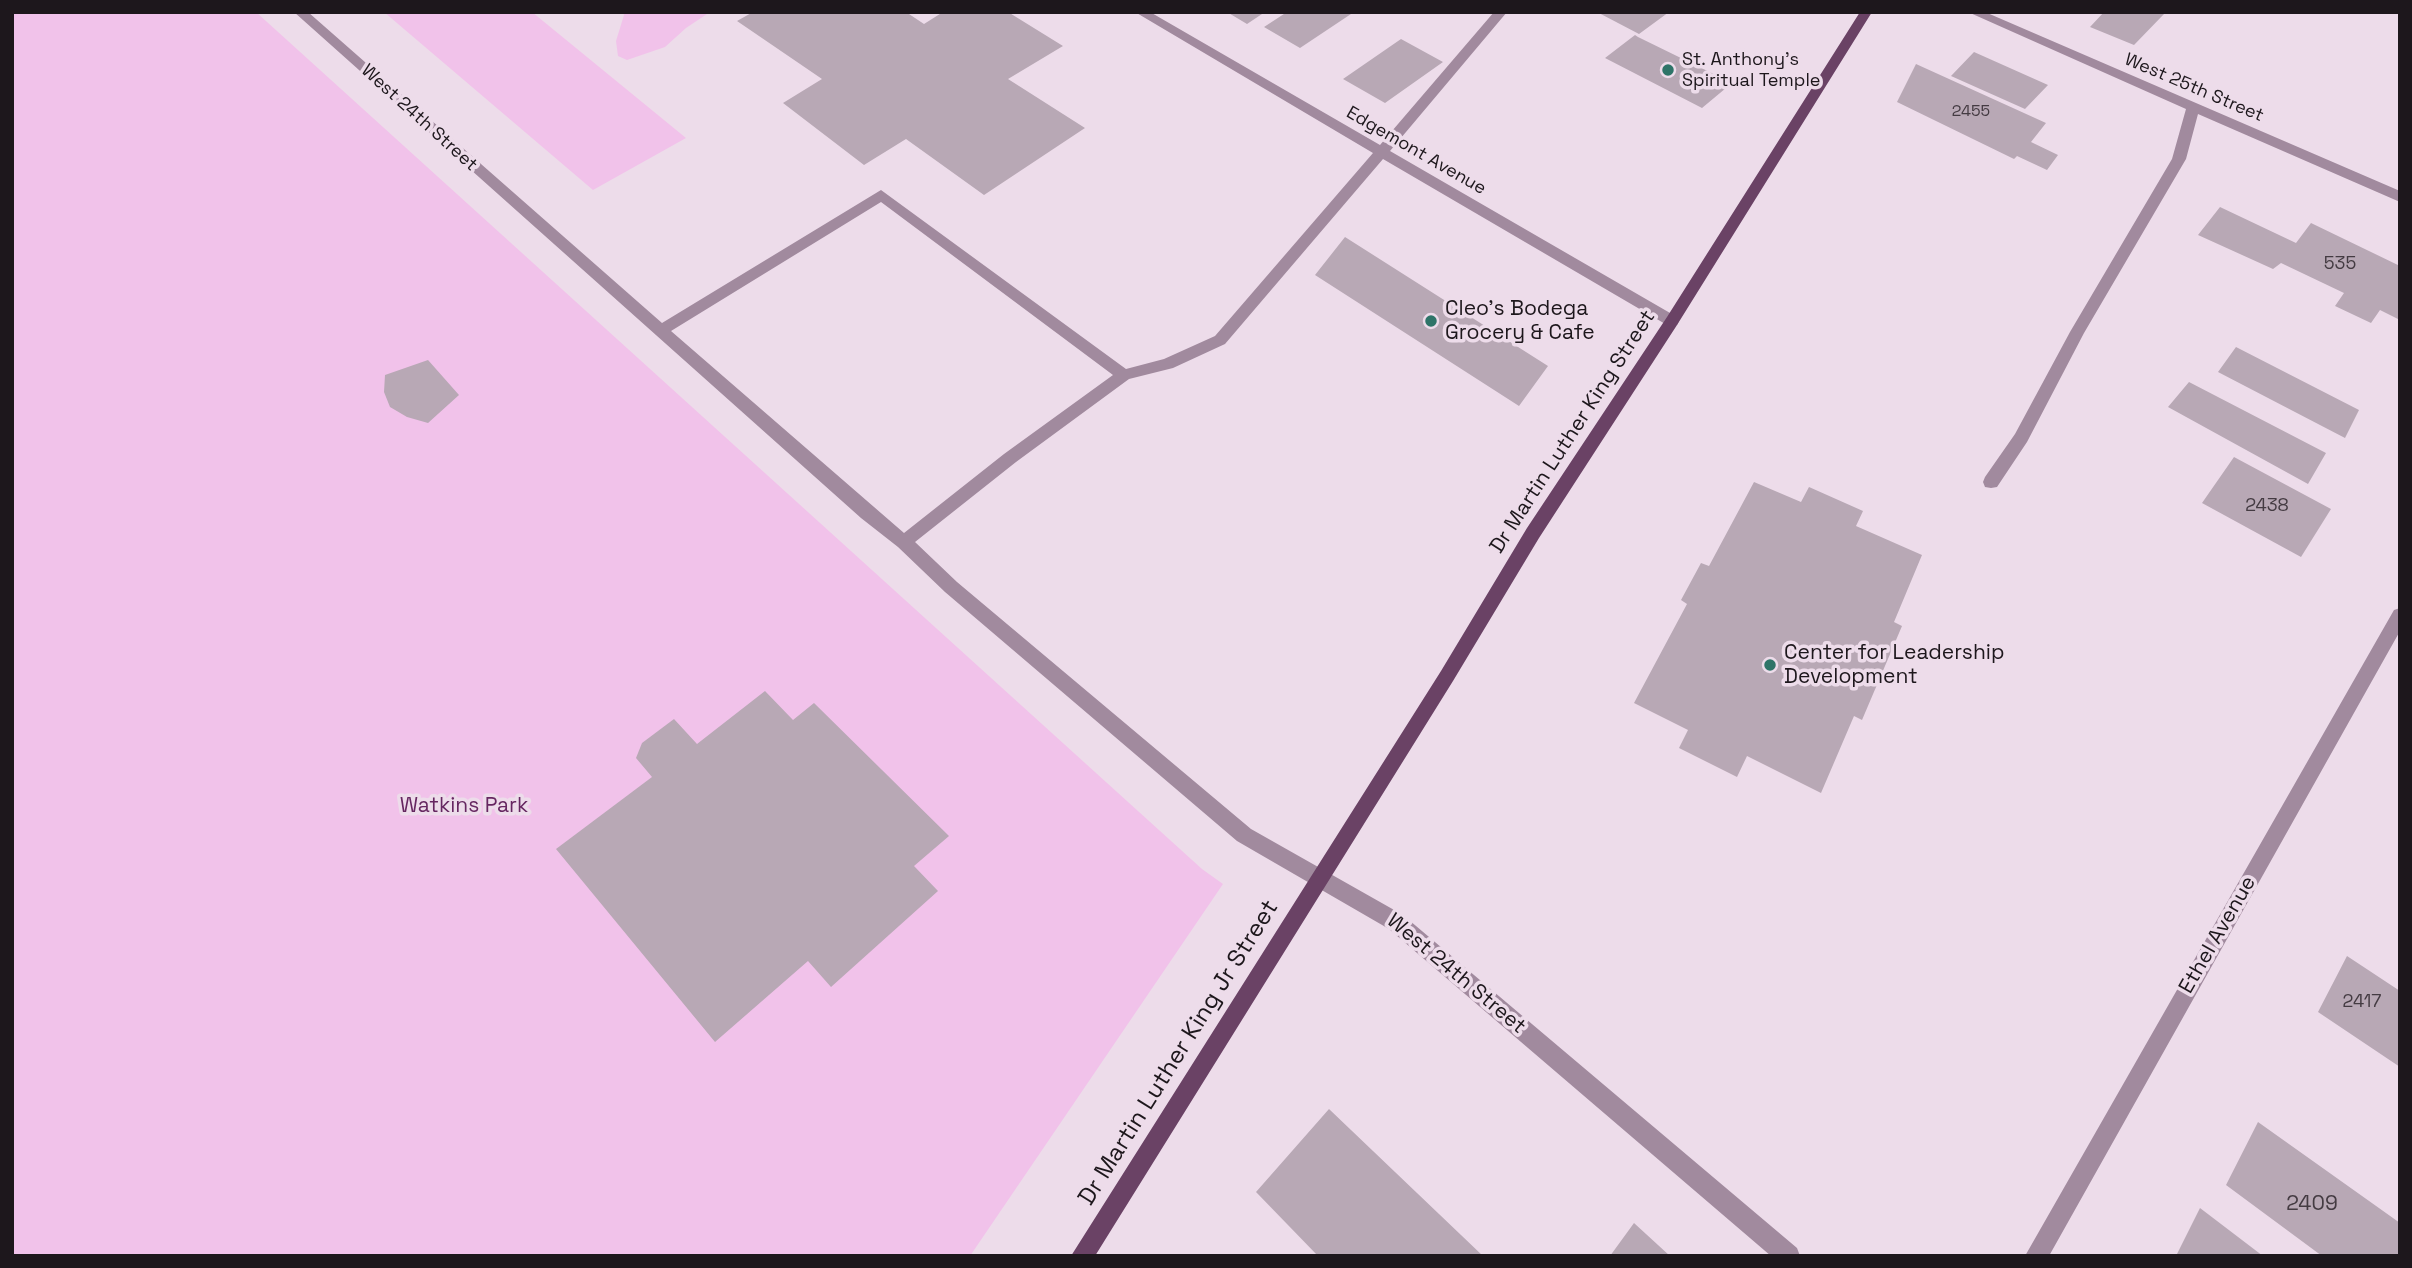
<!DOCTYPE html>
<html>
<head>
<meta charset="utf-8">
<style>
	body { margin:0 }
	#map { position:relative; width:2412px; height:1268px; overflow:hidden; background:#eddcea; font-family:"Space Grotesk",sans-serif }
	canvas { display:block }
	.frame { position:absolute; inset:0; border:14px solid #1d171c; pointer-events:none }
</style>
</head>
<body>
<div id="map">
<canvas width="2412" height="1268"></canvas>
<div class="frame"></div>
</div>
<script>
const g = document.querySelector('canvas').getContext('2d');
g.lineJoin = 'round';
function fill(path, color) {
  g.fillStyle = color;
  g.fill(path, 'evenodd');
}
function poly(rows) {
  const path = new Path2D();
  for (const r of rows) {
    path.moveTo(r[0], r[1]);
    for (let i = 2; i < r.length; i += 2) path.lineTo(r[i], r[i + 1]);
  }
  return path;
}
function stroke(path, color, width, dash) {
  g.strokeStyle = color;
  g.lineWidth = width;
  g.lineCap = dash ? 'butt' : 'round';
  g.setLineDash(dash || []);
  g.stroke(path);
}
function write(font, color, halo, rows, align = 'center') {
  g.font = font + ' "Space Grotesk",sans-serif';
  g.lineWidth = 7;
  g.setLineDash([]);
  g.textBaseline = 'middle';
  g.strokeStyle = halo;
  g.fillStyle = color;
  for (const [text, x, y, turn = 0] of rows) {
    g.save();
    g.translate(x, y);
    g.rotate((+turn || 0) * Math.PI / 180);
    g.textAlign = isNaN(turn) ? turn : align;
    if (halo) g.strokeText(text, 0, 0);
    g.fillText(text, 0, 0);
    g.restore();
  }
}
fill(poly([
	[12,12,256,12,1202,869,1223,884,970,1256,12,1256],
	[384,12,532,12,686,138,593,190],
	[623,12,710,12,686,28,665,47,627,60,618,56,616,41,624,15]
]), '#f1c2ea');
fill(poly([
	[753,12,906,12,924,24,943,12,1008,12,1063,46,1008,79,1085,128,984,195,906,139,864,165,783,103,822,79,737,21],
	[1227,12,1265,12,1247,24],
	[1287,12,1354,12,1300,48,1264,27],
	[1597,12,1669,12,1639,34],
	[2104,12,2162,12,2165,13,2134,45,2090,27],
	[1635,35,1638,37,1732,83,1702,108,1605,58],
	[1401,39,1443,62,1385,103,1343,79],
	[1974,52,2048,85,2025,109,1951,76],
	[1916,64,2046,123,2031,142,2058,155,2047,170,2017,156,2014,159,1897,102],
	[2220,207,2296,243,2311,223,2400,266,2400,320,2380,310,2371,323,2335,306,2344,293,2281,263,2273,269,2198,235],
	[1345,237,1548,366,1519,406,1315,275],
	[2236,347,2359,410,2345,438,2218,372],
	[428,360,459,395,428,423,407,417,390,407,384,392,385,375],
	[2189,382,2326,453,2308,484,2168,407],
	[2234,457,2331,509,2301,557,2202,503],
	[1754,482,1801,502,1809,487,1863,511,1856,526,1922,555,1894,622,1902,626,1862,720,1854,716,1821,793,1747,756,1737,777,1679,748,1688,730,1634,703,1687,604,1681,600,1701,563,1709,566],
	[765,691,793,720,814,703,949,836,914,866,938,891,831,987,808,961,715,1042,556,849,652,777,636,758,642,743,674,719,697,744],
	[2347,956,2400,991,2400,1067,2318,1012],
	[1329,1109,1483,1256,1318,1256,1256,1192],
	[2258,1122,2400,1223,2400,1256,2322,1256,2226,1185],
	[2200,1208,2263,1256,2176,1256],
	[1634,1223,1670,1256,1610,1256]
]), '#b8a8b5');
fill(poly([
	[294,12,308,12,662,323,881,190,1126,369,1164,359,1215,336,1373,153,1135,12,1150,12,1380,145,1494,12,1507,12,1390,151,1677,317,1679,321,1677,325,1667,325,1383,159,1225,344,1173,368,1129,379,1016,462,915,542,957,582,1251,829,1403,915,1797,1248,1800,1256,1771,1256,1389,929,1237,841,945,592,898,547,861,518,294,12],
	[881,202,1113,375,1004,454,904,533,671,331,881,202],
	[1968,12,1985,12,2400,191,2400,202,2198,114,2186,159,2084,333,2027,442,1997,487,1991,488,1985,487,1983,482,1985,477,2015,434,2070,332,2172,159,2186,109,1968,12],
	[2400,608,2400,631,2049,1256,2025,1256,2394,610,2400,608]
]), '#a18a9e');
fill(poly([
	[1860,12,1872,12,1677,325,1539,538,1453,681,1095,1256,1071,1256,1441,671,1527,528,1667,317,1860,12]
]), '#6a4265');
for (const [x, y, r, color] of [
	[1668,70,7,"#2e7468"],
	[1431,321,7,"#2e7468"],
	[1770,665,7,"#2e7468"]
]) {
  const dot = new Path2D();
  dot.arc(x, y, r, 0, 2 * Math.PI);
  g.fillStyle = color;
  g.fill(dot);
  stroke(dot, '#eddcea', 2.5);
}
write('16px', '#443b42', null, [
	["2455",1971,112]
]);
write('18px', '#1d171c', '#eddcea', [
	["St. Anthony's",1682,60],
	["Spiritual Temple",1682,81]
], 'left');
write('18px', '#1d171c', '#eddcea', [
	["West 25th Street",2194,88,23],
	["West 24th Street",419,118,42],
	["Edgemont Avenue",1416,151,30]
]);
write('18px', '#443b42', null, [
	["535",2340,264],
	["2438",2267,506],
	["2417",2362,1002]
]);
write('21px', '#1d171c', '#eddcea', [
	["Cleo's Bodega",1445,309],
	["Grocery & Cafe",1445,333],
	["Center for Leadership",1784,653],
	["Development",1784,677]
], 'left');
write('21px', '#1d171c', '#eddcea', [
	["Dr Martin Luther King Street",1573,432,-57],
	["Ethel Avenue",2218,935,-60],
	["West 24th Street",1456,974,40]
]);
write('21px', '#662761', '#eddcea', [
	["Watkins Park",464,806]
]);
write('21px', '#443b42', null, [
	["2409",2312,1204]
]);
write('24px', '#1d171c', '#eddcea', [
	["Dr Martin Luther King Jr Street",1179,1053,-58]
]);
</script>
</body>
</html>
